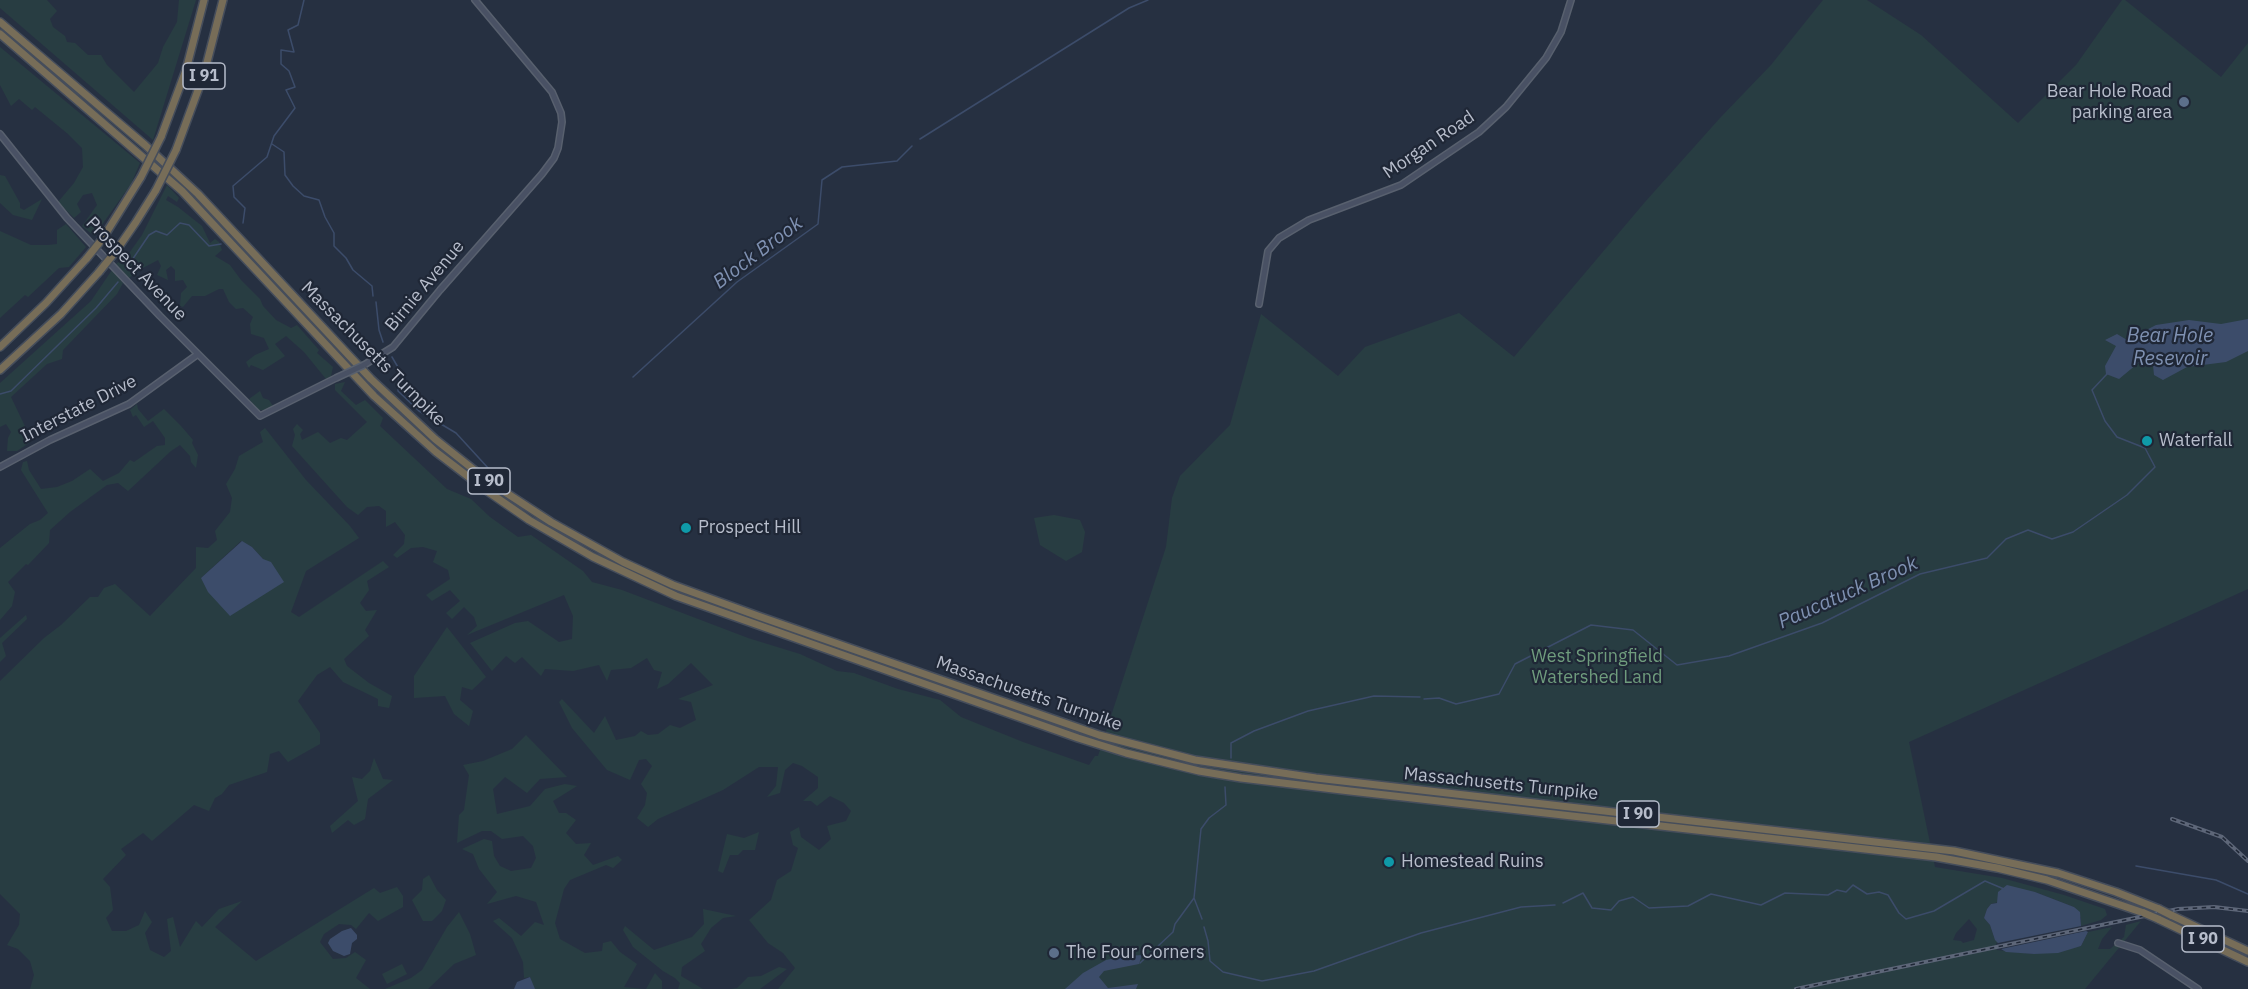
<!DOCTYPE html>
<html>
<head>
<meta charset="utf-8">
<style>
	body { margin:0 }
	canvas { display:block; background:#263041 }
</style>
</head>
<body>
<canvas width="2248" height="989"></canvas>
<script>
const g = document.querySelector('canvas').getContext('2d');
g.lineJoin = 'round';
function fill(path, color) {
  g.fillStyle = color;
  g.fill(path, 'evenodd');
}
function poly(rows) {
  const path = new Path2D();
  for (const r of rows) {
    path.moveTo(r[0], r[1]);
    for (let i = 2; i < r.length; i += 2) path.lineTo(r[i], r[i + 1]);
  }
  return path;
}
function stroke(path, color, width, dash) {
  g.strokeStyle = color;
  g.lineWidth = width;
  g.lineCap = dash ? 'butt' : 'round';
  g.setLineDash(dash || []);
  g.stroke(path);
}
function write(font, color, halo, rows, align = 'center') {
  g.font = font + ' "IBM Plex Sans",sans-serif';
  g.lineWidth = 4.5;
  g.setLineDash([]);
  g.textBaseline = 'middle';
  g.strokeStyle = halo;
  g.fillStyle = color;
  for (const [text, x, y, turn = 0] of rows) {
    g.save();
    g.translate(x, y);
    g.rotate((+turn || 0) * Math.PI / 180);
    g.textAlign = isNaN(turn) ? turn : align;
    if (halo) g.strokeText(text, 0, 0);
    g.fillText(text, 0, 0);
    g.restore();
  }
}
fill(poly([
	[0,0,47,0,57,11,50,19,53,27,65,36,67,42,75,43,88,55,101,55,107,65,134,92,158,63,163,47,177,22,179,0,196,0,153,140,0,8],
	[1823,0,1867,0,1921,35,2018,123,2076,65,2122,0,2125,0,2221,77,2248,43,2248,589,1909,742,1935,867,2002,878,2064,895,2105,909,2107,915,2101,920,2081,926,2081,918,2074,907,2035,892,1991,904,1987,909,1984,918,1990,925,1994,937,1998,943,1996,943,1997,950,2034,954,2081,946,2088,932,2112,927,2102,939,2098,949,2110,949,2124,937,2126,925,2141,921,2085,989,778,989,795,968,783,953,768,943,749,920,771,900,777,880,791,871,798,848,793,845,790,832,799,827,801,837,819,850,831,839,827,826,846,821,851,811,844,803,830,796,817,806,811,801,803,801,818,788,818,777,802,766,793,763,785,770,780,793,767,797,776,786,778,767,759,767,723,790,658,819,648,827,637,818,645,805,647,793,641,784,652,766,646,759,639,760,630,780,607,770,572,728,559,702,562,699,594,733,605,716,616,740,635,736,641,731,648,735,658,734,670,725,680,728,696,720,691,702,678,699,713,685,691,663,668,684,657,689,662,672,654,670,647,658,631,668,611,670,607,681,599,665,573,671,545,669,541,676,522,657,515,663,506,656,492,671,470,643,515,623,528,621,559,642,572,639,573,616,564,595,467,635,477,626,474,617,464,607,452,619,446,613,460,601,450,590,432,601,426,595,450,579,448,570,433,562,437,551,423,547,411,548,397,558,393,555,404,544,405,535,395,522,386,527,386,511,379,506,367,507,358,515,347,507,292,446,295,435,293,429,297,424,303,430,300,434,302,440,318,432,330,443,341,438,347,440,367,422,335,390,335,384,345,382,341,391,356,405,365,400,383,418,380,426,447,489,471,499,490,517,518,537,531,535,583,571,592,582,622,590,748,638,800,654,837,671,854,673,898,689,940,700,961,717,1023,742,1089,765,1095,756,1098,756,1166,547,1172,498,1180,476,1230,425,1261,314,1338,376,1365,347,1459,313,1514,357,1645,202,1720,118,1771,65],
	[1969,919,1977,929,1974,940,1963,943,1961,941,1953,940,1956,933],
	[0,47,140,163,131,184,94,236,82,226,97,205,92,193,83,195,77,204,81,212,74,218,58,202,74,183,83,167,82,148,68,134,35,107,32,110,19,99,11,106,0,85],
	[0,175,5,176,20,203,20,208,24,210,42,199,32,220,13,215,0,203],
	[167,185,179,198,177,202,168,196,166,200,178,207,202,226,210,243,215,239,219,242,222,250,215,256,230,265,241,280,260,299,263,306,276,320,291,328,297,325,319,350,317,353,333,367,331,376,326,379,304,352,286,336,275,344,285,356,263,370,251,365,249,368,246,362,255,355,269,349,264,338,251,334,250,324,253,317,243,308,236,309,229,302,223,289,219,289,205,296,192,296,183,307,180,306,181,293,187,287,183,280,175,281,175,270,171,266,166,270,168,280,157,275,161,266,158,260,141,269,129,278,116,264,127,256,142,235],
	[66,224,86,247,69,267,59,268,28,297,25,295,0,318,0,231,31,245,48,245,57,244,57,230],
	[112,270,123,283,117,294,63,350,62,359,47,364,11,397,32,441,17,451,7,451,8,438,11,432,6,424,0,427,0,383,91,301],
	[260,391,263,398,269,400,273,406,265,410,259,410,249,399],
	[137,404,138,409,148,421,164,409,181,426,193,440,192,443,198,455,196,468,191,462,190,456,180,445,171,451,128,491,118,483,107,485,70,512,50,530,49,543,28,565,26,564,8,582,15,592,12,606,0,620,0,548,30,524,40,520,48,513,21,470,23,462,27,461,29,470,41,489,57,487,72,481,90,469,103,481,119,473,130,460,134,462,157,446,165,445,165,438,153,421,144,427,136,415,133,417,130,410],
	[265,428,306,480,350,526,359,538,306,571,291,612,299,617,383,561,389,567,367,581,369,590,360,603,366,611,377,610,365,630,369,636,344,659,347,666,369,683,392,696,389,708,378,706,378,699,343,682,330,667,317,675,298,701,320,733,320,744,288,762,279,751,270,754,267,772,229,785,222,794,215,798,209,811,194,805,152,841,143,833,121,849,126,855,103,879,110,887,113,910,106,918,112,931,126,931,139,925,145,911,152,922,145,933,150,950,164,957,171,951,167,919,173,917,180,947,196,921,202,927,219,909,242,901,215,927,256,961,374,888,380,893,397,887,403,896,403,907,378,921,369,913,356,929,351,925,339,924,324,934,320,942,333,959,346,958,355,952,366,960,356,978,370,989,30,989,34,975,30,961,18,949,7,945,19,925,20,914,0,894,0,681,44,638,61,625,90,597,98,597,104,588,115,584,150,616,196,568,196,547,208,548,217,540,215,531,230,512,232,498,226,484,235,469,239,456,263,442,260,432],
	[241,541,252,547,263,559,201,578],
	[1054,515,1080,520,1085,532,1082,552,1066,561,1040,545,1034,518],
	[26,615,27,619,2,643,6,656,0,662,0,638],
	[447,627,486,677,472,690,462,687,460,700,473,711,469,726,454,714,445,696,414,698,414,676],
	[526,735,567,777,540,779,527,793,505,777,493,789,497,814,530,806,545,789,565,784,577,786,553,801,559,813,566,813,576,820,566,833,576,844,591,843,584,855,593,865,618,856,622,860,613,868,606,865,570,880,564,889,555,923,560,939,585,953,602,951,603,943,611,941,620,952,637,964,624,987,644,989,534,989,530,977,524,978,523,962,512,938,493,921,499,918,521,936,535,922,544,925,536,902,516,896,487,904,497,892,479,869,473,854,462,849,484,839,492,841,494,856,500,866,511,871,531,868,536,858,533,846,523,836,502,839,491,831,482,831,457,843,459,815,464,810,469,775,463,765,483,761,512,749],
	[374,758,383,779,393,780,368,799,365,819,354,825,348,820,332,833,330,826,358,801,352,777,362,779,370,771],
	[759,832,755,850,743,850,738,855,730,855,723,873,718,871,727,834,744,838],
	[429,875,437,890,446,900,442,911,432,921,423,921,412,900,422,890,423,879],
	[703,909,736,916,723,918,711,928,701,944,705,951,682,967,681,976,703,989,678,989,680,983,675,978,663,971,633,947,623,930,625,926,654,950,692,937,704,924],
	[459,912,470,934,476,955,454,964,428,989,385,989,411,978,422,970,447,927],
	[402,964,407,974,387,984,382,974],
	[779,967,787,969,760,989,731,989,737,988,748,977,761,976],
	[655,973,662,981,662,989,646,989]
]), '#283d42');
fill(poly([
	[2248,319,2248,351,2226,362,2187,367,2163,380,2154,375,2153,365,2143,359,2119,379,2106,374,2105,366,2116,346,2105,340,2117,334,2127,340,2156,325,2189,320,2221,324],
	[242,541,252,547,263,559,271,562,284,582,230,616,208,592,201,578],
	[2007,885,2035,892,2074,907,2080,912,2081,926,1998,943,1995,940,1990,925,1984,918,1987,909,1991,904,1997,903,1998,892],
	[351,928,357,935,357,939,352,943,350,954,344,956,333,951,328,943,330,939,342,931],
	[2086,931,2088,932,2081,946,2058,953,2034,954,2006,952,2001,949],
	[1142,955,1139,964,1104,971,1099,977,1108,988,1138,984,1136,989,1065,989,1083,973,1106,960,1127,956],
	[530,977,535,989,514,989,517,982]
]), '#3c4c6a');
stroke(poly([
	[920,139,1129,8,1148,0],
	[272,144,284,152,285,175,293,186,304,196,319,200,325,217,334,233,334,246,346,258,353,270,372,286,373,296],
	[243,223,245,208,234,197,233,186,267,157,274,136,295,108,286,90,295,87,289,71,281,64,281,50,294,52,288,30,298,25,304,0],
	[126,269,149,235,156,231,167,235,180,223,189,225,209,246,221,244],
	[376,302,379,330,383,342],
	[392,357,399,369,398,391,419,411,456,433,489,469],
	[633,377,737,282,818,224,822,180,842,167,897,161,912,146],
	[0,394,11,391,96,308,118,282],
	[1424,699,1439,698,1456,704,1499,694,1515,664,1591,625,1633,630,1677,665,1729,656,1822,623,1920,574,1987,558,2006,539,2028,530,2052,539,2073,532,2127,495,2155,467,2145,448,2117,437,2105,421,2092,390,2107,374],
	[1231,758,1231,743,1254,731,1308,711,1374,696,1420,697],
	[2136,866,2216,880,2248,894],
	[1194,898,1202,919],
	[1563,903,1583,893,1592,908,1611,910,1619,901,1633,897,1649,908,1688,906,1711,894,1761,905,1785,893,1828,895,1837,890,1846,892,1853,885,1867,894,1879,892,1888,895,1899,913,1906,919,1934,911,1985,881,2004,889],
	[1204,927,1208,941,1210,961,1223,972,1262,981,1314,971,1421,933,1521,907,1555,905],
	[1140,963,1173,932,1175,924,1194,898,1201,829,1209,818,1226,805,1225,787]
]), '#3c4c6a', 1.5);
const secondary = poly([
	[0,134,67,218,160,316,260,416,336,378],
	[1259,304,1268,251,1279,238,1309,220,1401,185,1479,132,1506,107,1546,58,1561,32,1571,0],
	[364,365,393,347,440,290,542,174,554,158,558,148,562,122,561,113,552,92,475,0],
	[0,467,50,440,129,404,198,354],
	[2118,943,2140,950,2198,989]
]);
const highway = poly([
	[0,22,145,145,198,194,371,379,435,439,488,481,551,522,623,562,673,585,758,616,1099,735,1195,760,1316,778,1954,851,2058,873,2116,892,2159,909],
	[0,34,182,191,374,396,436,452,487,491,529,520,593,557,676,596,1078,738,1126,753,1199,771,1241,778,1350,791,1936,857,1997,868,2047,880,2144,913],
	[161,137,186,70,204,0],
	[176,150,204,74,223,0],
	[103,238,141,177],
	[116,251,136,222,156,190],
	[0,347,46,303,87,258],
	[0,370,61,314,99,272],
	[2171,915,2248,951],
	[2158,919,2248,962]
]);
stroke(secondary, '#58606e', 8);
stroke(highway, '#454d5b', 10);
stroke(secondary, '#495164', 5);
stroke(highway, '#776d58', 7);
const rail = poly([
	[2172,819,2222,837,2248,861],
	[1796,989,2178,909,2214,907,2248,911]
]);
stroke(rail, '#5d6678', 4);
stroke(rail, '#1f2736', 1.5, [4.5]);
const secondaryBridge = poly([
	[336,378,364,365]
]);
const highwayBridge = poly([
	[141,177,161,137],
	[156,190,176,150],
	[87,258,103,238],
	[99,272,116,251],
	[2159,909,2171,915],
	[2144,913,2158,919]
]);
stroke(secondaryBridge, '#58606e', 8, []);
stroke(highwayBridge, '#454d5b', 10, []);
stroke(secondaryBridge, '#495164', 5);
stroke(highwayBridge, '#776d58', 7);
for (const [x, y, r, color] of [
	[2184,102,6,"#5c6f8a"],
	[2147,441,6,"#0f9aa8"],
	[686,528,6,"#0f9aa8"],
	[1389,862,6,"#0f9aa8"],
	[1054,953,6,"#5c6f8a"]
]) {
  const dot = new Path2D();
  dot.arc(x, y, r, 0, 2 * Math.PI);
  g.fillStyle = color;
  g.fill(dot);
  stroke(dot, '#1f2736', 2);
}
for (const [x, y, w] of [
	[204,76,42],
	[489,481,42],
	[1638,814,42],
	[2203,939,42]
]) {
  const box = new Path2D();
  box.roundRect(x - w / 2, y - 13, w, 26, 4.5);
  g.fillStyle = '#1f2736';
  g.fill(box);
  stroke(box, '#b7bdcb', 1.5);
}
write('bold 16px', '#b7bdcb', null, [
	["I 91",204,76],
	["I 90",489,481],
	["I 90",1638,814],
	["I 90",2203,939]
]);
write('18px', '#b7bdcb', '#1f2736', [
	["Bear Hole Road",2172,92,"right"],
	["parking area",2172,113,"right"],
	["Waterfall",2159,441],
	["Prospect Hill",698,528],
	["Homestead Ruins",1401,862],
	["The Four Corners",1066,953]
], 'left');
write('18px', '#b7bdcb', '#1f2736', [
	["Morgan Road",1429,145,-34],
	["Prospect Avenue",136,269,46],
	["Birnie Avenue",425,286,-50],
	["Massachusetts Turnpike",373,354,45],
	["Interstate Drive",79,409,-27],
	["Massachusetts Turnpike",1029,694,19],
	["Massachusetts Turnpike",1501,784,6]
]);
write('18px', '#6f9c7d', '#1f2736', [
	["West Springfield",1597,657],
	["Watershed Land",1597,678]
]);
write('italic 20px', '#7f91b2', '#1f2736', [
	["Block Brook",758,253,-37],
	["Bear Hole",2170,336],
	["Resevoir",2170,359],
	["Paucatuck Brook",1848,593,-24]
]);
</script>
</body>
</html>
